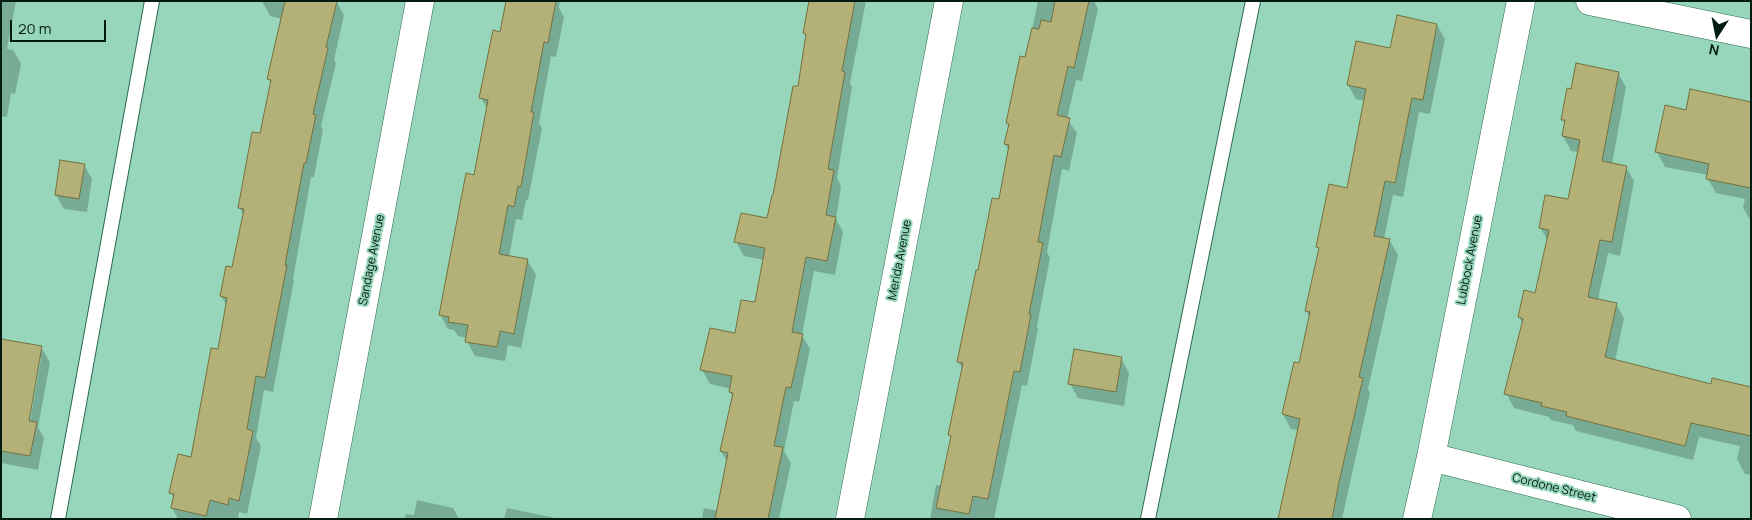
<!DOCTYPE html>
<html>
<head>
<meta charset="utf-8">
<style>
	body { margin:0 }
	#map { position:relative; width:1752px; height:520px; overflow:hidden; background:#97d6bb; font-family:Manrope,sans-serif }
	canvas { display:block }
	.frame { position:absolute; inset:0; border:2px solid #031c13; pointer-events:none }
	.north { position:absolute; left:1692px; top:10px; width:50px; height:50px; -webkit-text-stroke:4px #97d6bb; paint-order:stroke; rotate:191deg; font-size:14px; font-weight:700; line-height:20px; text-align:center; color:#031c13 }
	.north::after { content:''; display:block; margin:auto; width:18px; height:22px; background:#031c13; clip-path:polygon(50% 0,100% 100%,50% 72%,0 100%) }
	.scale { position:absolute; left:10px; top:20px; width:96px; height:22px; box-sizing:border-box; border:2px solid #031c13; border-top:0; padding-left:6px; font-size:15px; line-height:18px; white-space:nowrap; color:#031c13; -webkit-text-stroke:4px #97d6bb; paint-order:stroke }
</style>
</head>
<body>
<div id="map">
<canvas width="1752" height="520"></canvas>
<div class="frame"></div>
<div class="north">N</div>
<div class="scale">20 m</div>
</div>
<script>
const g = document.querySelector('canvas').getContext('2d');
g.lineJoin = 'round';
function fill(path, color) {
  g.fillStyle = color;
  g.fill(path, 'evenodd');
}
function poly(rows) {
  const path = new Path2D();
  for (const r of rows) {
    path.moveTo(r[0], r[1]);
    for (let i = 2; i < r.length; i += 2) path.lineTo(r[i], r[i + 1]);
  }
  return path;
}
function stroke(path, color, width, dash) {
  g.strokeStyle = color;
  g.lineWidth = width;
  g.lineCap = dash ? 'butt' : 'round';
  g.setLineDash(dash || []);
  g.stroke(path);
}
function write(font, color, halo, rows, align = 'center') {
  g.font = font + ' Manrope,sans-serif';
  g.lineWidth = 4;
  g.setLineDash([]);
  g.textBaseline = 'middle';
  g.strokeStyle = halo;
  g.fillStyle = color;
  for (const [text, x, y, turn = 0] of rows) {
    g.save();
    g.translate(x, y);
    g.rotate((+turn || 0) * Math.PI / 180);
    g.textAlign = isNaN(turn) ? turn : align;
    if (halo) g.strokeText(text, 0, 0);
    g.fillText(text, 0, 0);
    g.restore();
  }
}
fill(poly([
	[1,1,16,1,7,49,13,50,21,64,15,94,11,93,7,117,1,116],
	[262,1,336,1,344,15,334,60,336,63,321,126,323,130,314,177,311,177,293,279,294,280,273,392,264,390,256,438,261,446,247,514,239,512,238,519,178,519,172,508,174,499,171,493,192,459,219,350,227,306,221,296,233,269,244,216,239,207,261,135,271,84,268,78,282,19,270,16],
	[507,1,560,1,559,8,564,17,556,57,551,56,539,123,542,128,528,200,526,200,522,220,516,219,509,257,527,260,536,275,521,348,508,345,505,361,475,356,467,341,467,338,458,336,454,330,448,329,440,314,475,176,488,110,481,98,501,33],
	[810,1,866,1,850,83,852,87,837,178,841,186,836,219,843,232,835,275,814,271,802,335,810,349,799,402,794,401,784,451,791,463,779,519,702,519,704,508,718,511,727,462,721,451,733,397,730,392,731,389,710,384,702,370,736,334,756,304,764,260,744,256,736,242,768,220,799,88,807,37,804,33],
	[1038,1,1094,1,1098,9,1082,81,1076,80,1067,119,1077,133,1069,171,1062,169,1047,252,1050,258,1037,326,1038,329,1027,386,1022,385,994,519,930,519,936,485,942,486,952,439,949,435,963,370,958,361,979,272,1000,201,1009,151,1005,144,1009,127,1007,123,1026,58],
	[1437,25,1445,39,1430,114,1419,112,1403,197,1393,195,1384,239,1390,241,1398,255,1368,389,1370,393,1342,519,1280,519,1298,430,1291,429,1283,414,1300,365,1310,318,1306,311,1319,250,1318,247,1348,189,1365,101,1356,99,1348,85,1391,50],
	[1618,73,1626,87,1612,164,1626,167,1634,181,1620,256,1608,253,1598,300,1616,304,1624,318,1615,361,1712,385,1751,388,1751,475,1745,474,1737,459,1740,446,1699,437,1693,460,1576,431,1573,425,1551,420,1549,417,1514,408,1506,393,1523,324,1519,317,1536,294,1548,241,1540,227,1569,201,1579,152,1571,151,1563,136,1565,124,1562,119,1572,90],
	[1751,105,1751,221,1743,208,1745,199,1716,193,1708,179,1708,175,1665,167,1657,152,1687,111],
	[84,165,92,179,87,212,64,209,56,195],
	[1,340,41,347,50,362,38,427,44,438,38,470,1,463],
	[39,358,41,358,29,427,27,427],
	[1121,358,1129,373,1124,406,1078,398,1070,384],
	[417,500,453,508,459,519,405,519,406,514,414,515],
	[507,508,560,519,504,519]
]), '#0003');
const building = poly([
	[285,1,337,1,326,47,328,48,313,114,316,115,306,163,304,163,285,265,287,265,265,378,256,376,247,429,253,431,239,501,229,498,228,505,210,500,206,516,171,508,174,494,169,493,178,454,191,457,211,348,218,349,227,298,220,296,226,266,232,267,244,209,238,208,252,132,260,133,271,80,267,79,285,1],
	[506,1,556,1,548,43,544,42,531,112,534,112,521,187,518,186,514,207,508,205,499,254,528,259,514,334,500,331,497,347,465,342,468,325,448,322,449,317,439,315,466,173,474,175,488,100,479,98,493,30,500,32,506,1],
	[809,1,855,1,842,71,845,72,828,169,834,170,826,215,836,217,827,261,806,257,792,332,803,334,791,388,786,387,774,446,783,447,768,519,715,519,728,453,720,451,733,393,729,392,732,376,700,370,710,328,735,333,741,300,755,302,765,248,734,242,741,213,767,218,772,195,773,195,793,86,798,86,806,34,803,33,809,1],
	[1055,1,1089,1,1074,68,1068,66,1057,115,1070,118,1061,157,1054,155,1038,242,1043,243,1029,314,1031,314,1020,372,1014,371,988,499,973,496,969,514,936,508,951,436,948,435,963,363,957,362,976,270,978,270,992,198,999,199,1009,145,1004,144,1009,124,1006,123,1020,56,1025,57,1032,28,1039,29,1041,20,1051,22,1055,1],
	[1397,15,1437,24,1423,100,1412,98,1395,183,1385,181,1374,236,1390,239,1359,377,1363,378,1339,482,1332,519,1278,519,1300,419,1282,414,1294,362,1299,363,1310,312,1305,311,1319,248,1316,247,1329,184,1347,188,1366,89,1347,85,1356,41,1390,48,1397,15],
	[1576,63,1619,72,1602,161,1627,166,1612,242,1600,240,1588,297,1617,303,1605,357,1711,384,1712,378,1751,387,1751,436,1691,423,1685,446,1566,416,1567,412,1541,406,1542,403,1504,394,1523,319,1518,317,1524,290,1535,293,1549,230,1539,228,1545,195,1568,199,1580,140,1562,136,1565,120,1561,120,1567,88,1571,89,1576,63],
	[1690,89,1751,102,1751,188,1706,179,1709,164,1655,152,1665,105,1686,110,1690,89],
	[60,160,85,164,79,199,55,195,60,160],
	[1,339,42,346,29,421,37,422,30,456,1,451,1,339],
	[1074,349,1122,357,1116,392,1068,384,1074,349]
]);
fill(building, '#b3b078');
stroke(building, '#74713b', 1);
const lane = poly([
	[58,519,152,1],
	[1148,519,1253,1]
]);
const street = poly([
	[1590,1,1751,34],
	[1431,457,1677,519],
	[323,519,420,1],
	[850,519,949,1],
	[1417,519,1431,457,1521,1]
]);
stroke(lane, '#2b6952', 16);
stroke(street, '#2b6952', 29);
stroke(lane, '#fff', 14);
stroke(street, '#fff', 28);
write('12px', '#031c13', '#97d6bb', [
	["Sandage Avenue",372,260,-79],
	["Merida Avenue",900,260,-79],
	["Lubbock Avenue",1470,260,-79],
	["Cordone Street",1554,488,14]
]);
</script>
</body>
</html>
